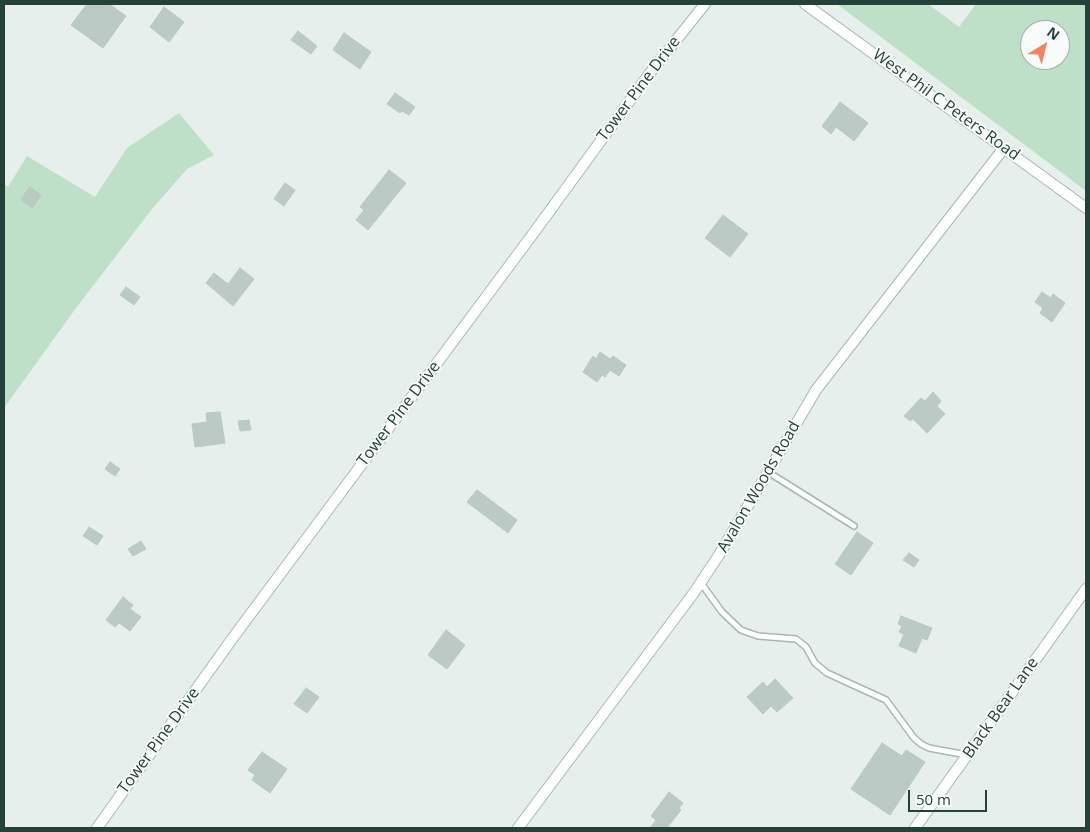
<!DOCTYPE html>
<html>
<head>
<meta charset="utf-8">
<style>
	body { margin:0 }
	#map { position:relative; width:1090px; height:832px; overflow:hidden; background:#e6efeb; font-family:"Open Sans",sans-serif }
	canvas { display:block }
	.frame { position:absolute; inset:0; border:5px solid #24423a; pointer-events:none }
	.north { position:absolute; left:1020px; top:20px; width:50px; height:50px; box-sizing:border-box; background:#f7fbf9; border:1px solid #a3b1ad; border-radius:50%; rotate:36deg; font-size:14px; font-weight:700; line-height:20px; text-align:center; color:#24423a }
	.north::after { content:''; display:block; margin:auto; width:18px; height:22px; background:#f4845f; clip-path:polygon(50% 0,100% 100%,50% 72%,0 100%) }
	.scale { position:absolute; left:908px; top:790px; width:79px; height:22px; box-sizing:border-box; border:2px solid #24423a; border-top:0; padding-left:6px; font-size:15px; line-height:18px; white-space:nowrap; color:#24423a; -webkit-text-stroke:4px #f7fbf9; paint-order:stroke }
</style>
</head>
<body>
<div id="map">
<canvas width="1090" height="832"></canvas>
<div class="frame"></div>
<div class="north">N</div>
<div class="scale">50 m</div>
</div>
<script>
const g = document.querySelector('canvas').getContext('2d');
g.lineJoin = 'round';
function fill(path, color) {
  g.fillStyle = color;
  g.fill(path, 'evenodd');
}
function poly(rows) {
  const path = new Path2D();
  for (const r of rows) {
    path.moveTo(r[0], r[1]);
    for (let i = 2; i < r.length; i += 2) path.lineTo(r[i], r[i + 1]);
  }
  return path;
}
function stroke(path, color, width, dash) {
  g.strokeStyle = color;
  g.lineWidth = width;
  g.lineCap = dash ? 'butt' : 'round';
  g.setLineDash(dash || []);
  g.stroke(path);
}
function write(font, color, halo, rows, align = 'center') {
  g.font = font + ' "Open Sans",sans-serif';
  g.lineWidth = 4;
  g.setLineDash([]);
  g.textBaseline = 'middle';
  g.strokeStyle = halo;
  g.fillStyle = color;
  for (const [text, x, y, turn = 0] of rows) {
    g.save();
    g.translate(x, y);
    g.rotate((+turn || 0) * Math.PI / 180);
    g.textAlign = isNaN(turn) ? turn : align;
    if (halo) g.strokeText(text, 0, 0);
    g.fillText(text, 0, 0);
    g.restore();
  }
}
fill(poly([
	[837,4,928,4,959,27,976,4,1086,4,1086,191],
	[1030,30,1060,30,1060,60,1030,60],
	[179,113,214,155,187,169,152,209,76,308,4,408,4,184,8,187,27,156,95,197,127,148]
]), '#bfe0c8');
const building = poly([
	[87,4,109,4,126,16,103,48,71,25,87,4],
	[164,7,184,22,169,42,150,27,164,7],
	[298,31,317,46,311,54,291,40,298,31],
	[344,33,371,52,360,69,333,50,344,33],
	[395,93,415,107,409,115,402,111,400,113,387,104,395,93],
	[840,102,868,123,854,141,836,127,831,134,822,126,840,102],
	[389,170,406,183,368,230,356,220,364,210,360,207,389,170],
	[285,183,295,190,284,206,274,199,285,183],
	[30,187,41,195,32,208,21,199,30,187],
	[723,215,748,234,730,257,705,238,723,215],
	[240,268,254,279,233,306,206,283,214,273,228,284,240,268],
	[126,287,140,297,134,305,120,295,126,287],
	[1042,292,1051,298,1053,294,1065,303,1052,322,1040,313,1043,308,1035,302,1042,292],
	[600,352,610,359,613,356,626,365,619,376,610,370,605,377,602,375,597,382,583,372,593,356,596,359,600,352],
	[933,392,941,401,937,406,945,414,927,433,913,419,910,421,904,416,921,398,925,401,933,392],
	[220,412,225,443,195,447,192,424,207,422,206,413,220,412],
	[249,420,251,430,240,431,238,421,249,420],
	[110,462,120,469,115,476,105,469,110,462],
	[477,490,517,520,508,533,467,502,477,490],
	[89,527,103,536,97,545,83,536,89,527],
	[857,532,873,543,851,575,835,564,857,532],
	[141,541,146,549,133,556,128,549,141,541],
	[909,553,919,560,914,567,903,560,909,553],
	[123,597,133,605,130,609,141,617,130,631,119,623,115,627,106,620,123,597],
	[901,616,932,628,927,640,922,638,916,653,899,646,904,634,899,632,902,626,898,624,901,616],
	[446,630,465,645,447,669,428,655,446,630],
	[775,679,793,698,777,712,771,706,763,714,747,697,763,682,767,687,775,679],
	[306,688,319,697,307,713,294,704,306,688],
	[882,743,902,756,906,750,925,762,890,815,851,789,882,743],
	[262,752,287,769,270,793,252,780,255,775,248,770,262,752],
	[669,792,683,803,679,808,681,810,667,828,650,828,656,820,651,816,669,792]
]);
fill(building, '#bbcac4');
stroke(building, '#b8c9c2', 1);
const service = poly([
	[768,472,854,526],
	[701,583,722,612,741,630,758,636,796,639,806,647,815,663,827,673,886,700,914,738,921,744,929,748,967,755]
]);
const minor = poly([
	[805,4,1086,208],
	[97,828,232,639,541,223,650,73,705,4],
	[518,828,693,594,719,555,816,390,1004,148],
	[915,828,1086,589]
]);
stroke(service, '#a8b8b2', 8);
stroke(minor, '#a8b8b2', 12);
stroke(service, '#fff', 5);
stroke(minor, '#fff', 10);
write('16px', '#24423a', '#f7fbf9', [
	["Tower Pine Drive",639,89,-53],
	["West Phil C Peters Road",946,105,36],
	["Tower Pine Drive",399,414,-53],
	["Avalon Woods Road",759,487,-60],
	["Black Bear Lane",1001,708,-55],
	["Tower Pine Drive",159,741,-54]
]);
</script>
</body>
</html>
